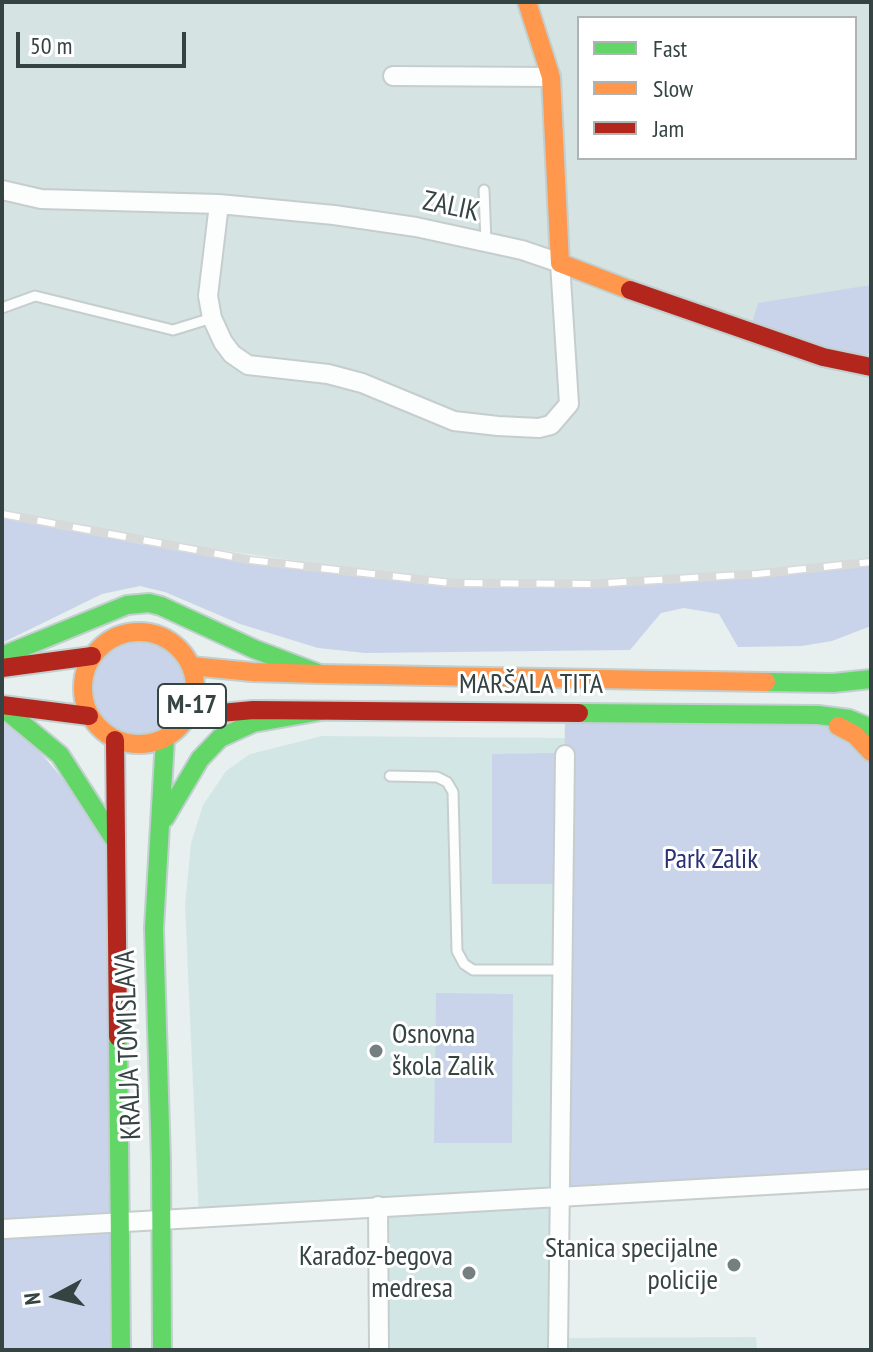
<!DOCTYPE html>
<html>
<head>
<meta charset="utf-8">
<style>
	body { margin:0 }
	#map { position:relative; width:873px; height:1352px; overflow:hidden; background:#e8efef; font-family:"PT Sans Narrow",sans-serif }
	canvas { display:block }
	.frame { position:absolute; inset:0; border:4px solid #354443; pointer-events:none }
	.legend { position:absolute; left:577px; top:16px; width:280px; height:144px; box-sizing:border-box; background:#fff; border:2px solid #aeb4b4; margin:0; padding:10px 14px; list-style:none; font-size:24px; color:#354443 }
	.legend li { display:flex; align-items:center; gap:16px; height:40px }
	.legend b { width:40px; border:2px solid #aeb4b4 }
	.north { position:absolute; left:16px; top:1256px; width:80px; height:80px; -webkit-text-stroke:6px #fff; paint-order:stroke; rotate:263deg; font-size:22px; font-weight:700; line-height:32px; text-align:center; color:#354443 }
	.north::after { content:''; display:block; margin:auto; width:28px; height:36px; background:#354443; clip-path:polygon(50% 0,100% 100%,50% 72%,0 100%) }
	.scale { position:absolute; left:16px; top:32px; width:170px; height:36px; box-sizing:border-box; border:4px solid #354443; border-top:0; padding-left:10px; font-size:24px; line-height:28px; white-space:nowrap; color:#354443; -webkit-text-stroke:6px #fff; paint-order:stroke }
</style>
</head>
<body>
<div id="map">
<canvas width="873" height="1352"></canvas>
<div class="frame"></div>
<ul class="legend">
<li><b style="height:10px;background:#63d668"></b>Fast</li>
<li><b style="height:10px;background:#ff974d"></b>Slow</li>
<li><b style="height:10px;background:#b3261e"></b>Jam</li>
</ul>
<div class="north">N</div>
<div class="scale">50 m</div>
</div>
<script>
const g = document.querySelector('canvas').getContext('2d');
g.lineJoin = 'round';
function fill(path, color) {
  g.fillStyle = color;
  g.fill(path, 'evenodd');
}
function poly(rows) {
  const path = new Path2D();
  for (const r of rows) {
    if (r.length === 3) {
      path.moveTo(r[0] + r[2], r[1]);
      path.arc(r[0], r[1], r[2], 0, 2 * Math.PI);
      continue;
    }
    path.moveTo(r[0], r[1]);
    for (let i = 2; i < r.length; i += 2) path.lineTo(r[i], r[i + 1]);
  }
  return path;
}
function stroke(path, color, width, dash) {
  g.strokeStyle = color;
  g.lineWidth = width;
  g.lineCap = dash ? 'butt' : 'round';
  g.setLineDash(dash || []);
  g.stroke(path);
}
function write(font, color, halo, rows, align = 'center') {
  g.font = font + ' "PT Sans Narrow",sans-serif';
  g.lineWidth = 6;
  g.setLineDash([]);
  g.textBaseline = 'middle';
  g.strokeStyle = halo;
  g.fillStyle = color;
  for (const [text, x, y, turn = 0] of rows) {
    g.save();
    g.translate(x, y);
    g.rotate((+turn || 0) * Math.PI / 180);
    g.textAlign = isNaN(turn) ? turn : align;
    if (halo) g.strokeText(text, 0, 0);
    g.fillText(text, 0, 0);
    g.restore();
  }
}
fill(poly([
	[2,2,871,2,871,562,757,574,591,584,451,583,102,533,2,512],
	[579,18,855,18,855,158,579,158]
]), '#d5e3e3');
fill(poly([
	[322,736,565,738,558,1338,756,1337,757,1350,379,1350,378,1207,199,1219,185,906,191,843,203,805,226,771,250,754]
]), '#d3e6e6');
fill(poly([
	[871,285,871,354,846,356,751,327,758,303],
	[2,517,151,546,306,570,449,587,590,588,871,566,871,626,832,641,802,646,738,647,719,614,684,608,661,613,630,650,365,653,318,648,240,624,165,592,140,586,102,594,2,643],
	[139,688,52],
	[2,707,116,842,121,1350,2,1350],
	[565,713,818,715,871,752,871,1179,560,1197],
	[555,753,555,884,492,884,492,754],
	[436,993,513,994,512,1143,434,1143]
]), '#c9d4ea');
const lane = poly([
	[484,190,486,243],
	[2,308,35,296,173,330,212,318],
	[390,776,437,777,447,782,453,792,457,951,464,964,473,970,562,970]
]);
const street = poly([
	[393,76,551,77],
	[2,190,41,199,219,204,334,215,416,227,522,250,560,263,569,404,551,425,539,428,498,426,454,421,362,383,328,374,248,365,232,354,223,342,212,318,208,296,219,204],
	[378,1206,379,1350],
	[4,1229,871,1179],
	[558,1350,565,755]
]);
const fast = poly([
	[2,656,127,605,149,603,161,606,254,649,320,674],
	[766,682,833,683,871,679],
	[2,707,60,755,114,839],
	[579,713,818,715,849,719,871,728],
	[165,818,200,759,220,738,253,723,321,711],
	[118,1037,121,1350],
	[162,1350,161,1161,154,928,165,739]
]);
const slow = poly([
	[527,2,551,77,560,263,630,290],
	[139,688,56],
	[191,666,252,672,320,674,766,682],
	[838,726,855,735,871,752]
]);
const jam = poly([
	[630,290,823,357,871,367],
	[2,668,92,656],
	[2,705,89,716],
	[188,716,253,710,579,713],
	[115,740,118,1037]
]);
stroke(lane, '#c6cdcd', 13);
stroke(street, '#c6cdcd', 22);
stroke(fast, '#c1cfcf', 22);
stroke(slow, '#c1cfcf', 22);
stroke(jam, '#c1cfcf', 22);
stroke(lane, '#fcfdfd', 9);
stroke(street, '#fcfdfd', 18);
stroke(fast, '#63d668', 18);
stroke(slow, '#ff974d', 18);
stroke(jam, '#b3261e', 18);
const rail = poly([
	[2,514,250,560,451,583,591,584,757,574,871,562]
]);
stroke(rail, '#d8d9d9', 9);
stroke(rail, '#fff', 6, [18]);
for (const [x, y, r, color] of [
	[376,1051,8,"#74807f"],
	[734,1265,8,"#74807f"],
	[469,1273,8,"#74807f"]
]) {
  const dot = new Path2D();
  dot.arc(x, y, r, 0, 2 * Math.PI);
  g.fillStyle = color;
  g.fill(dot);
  stroke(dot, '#fff', 3);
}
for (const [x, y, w] of [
	[192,706,68]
]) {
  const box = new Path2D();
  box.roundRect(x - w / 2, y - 22, w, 44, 6);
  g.fillStyle = '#fff';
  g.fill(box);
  stroke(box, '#354443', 2);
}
write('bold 26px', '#354443', null, [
	["M-17",192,706]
]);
write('28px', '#354443', '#fff', [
	["ZALIK",451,207,12],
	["MARŠALA TITA",531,685],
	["KRALJA TOMISLAVA",129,1045,-92]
]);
write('28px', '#2a3174', '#fff', [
	["Park Zalik",711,860]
]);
write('28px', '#354443', '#fff', [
	["Osnovna",392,1035,"left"],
	["škola Zalik",392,1067,"left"],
	["Stanica specijalne",718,1249],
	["policije",718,1281],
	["Karađoz-begova",453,1257],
	["medresa",453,1289]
], 'right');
</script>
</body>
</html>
